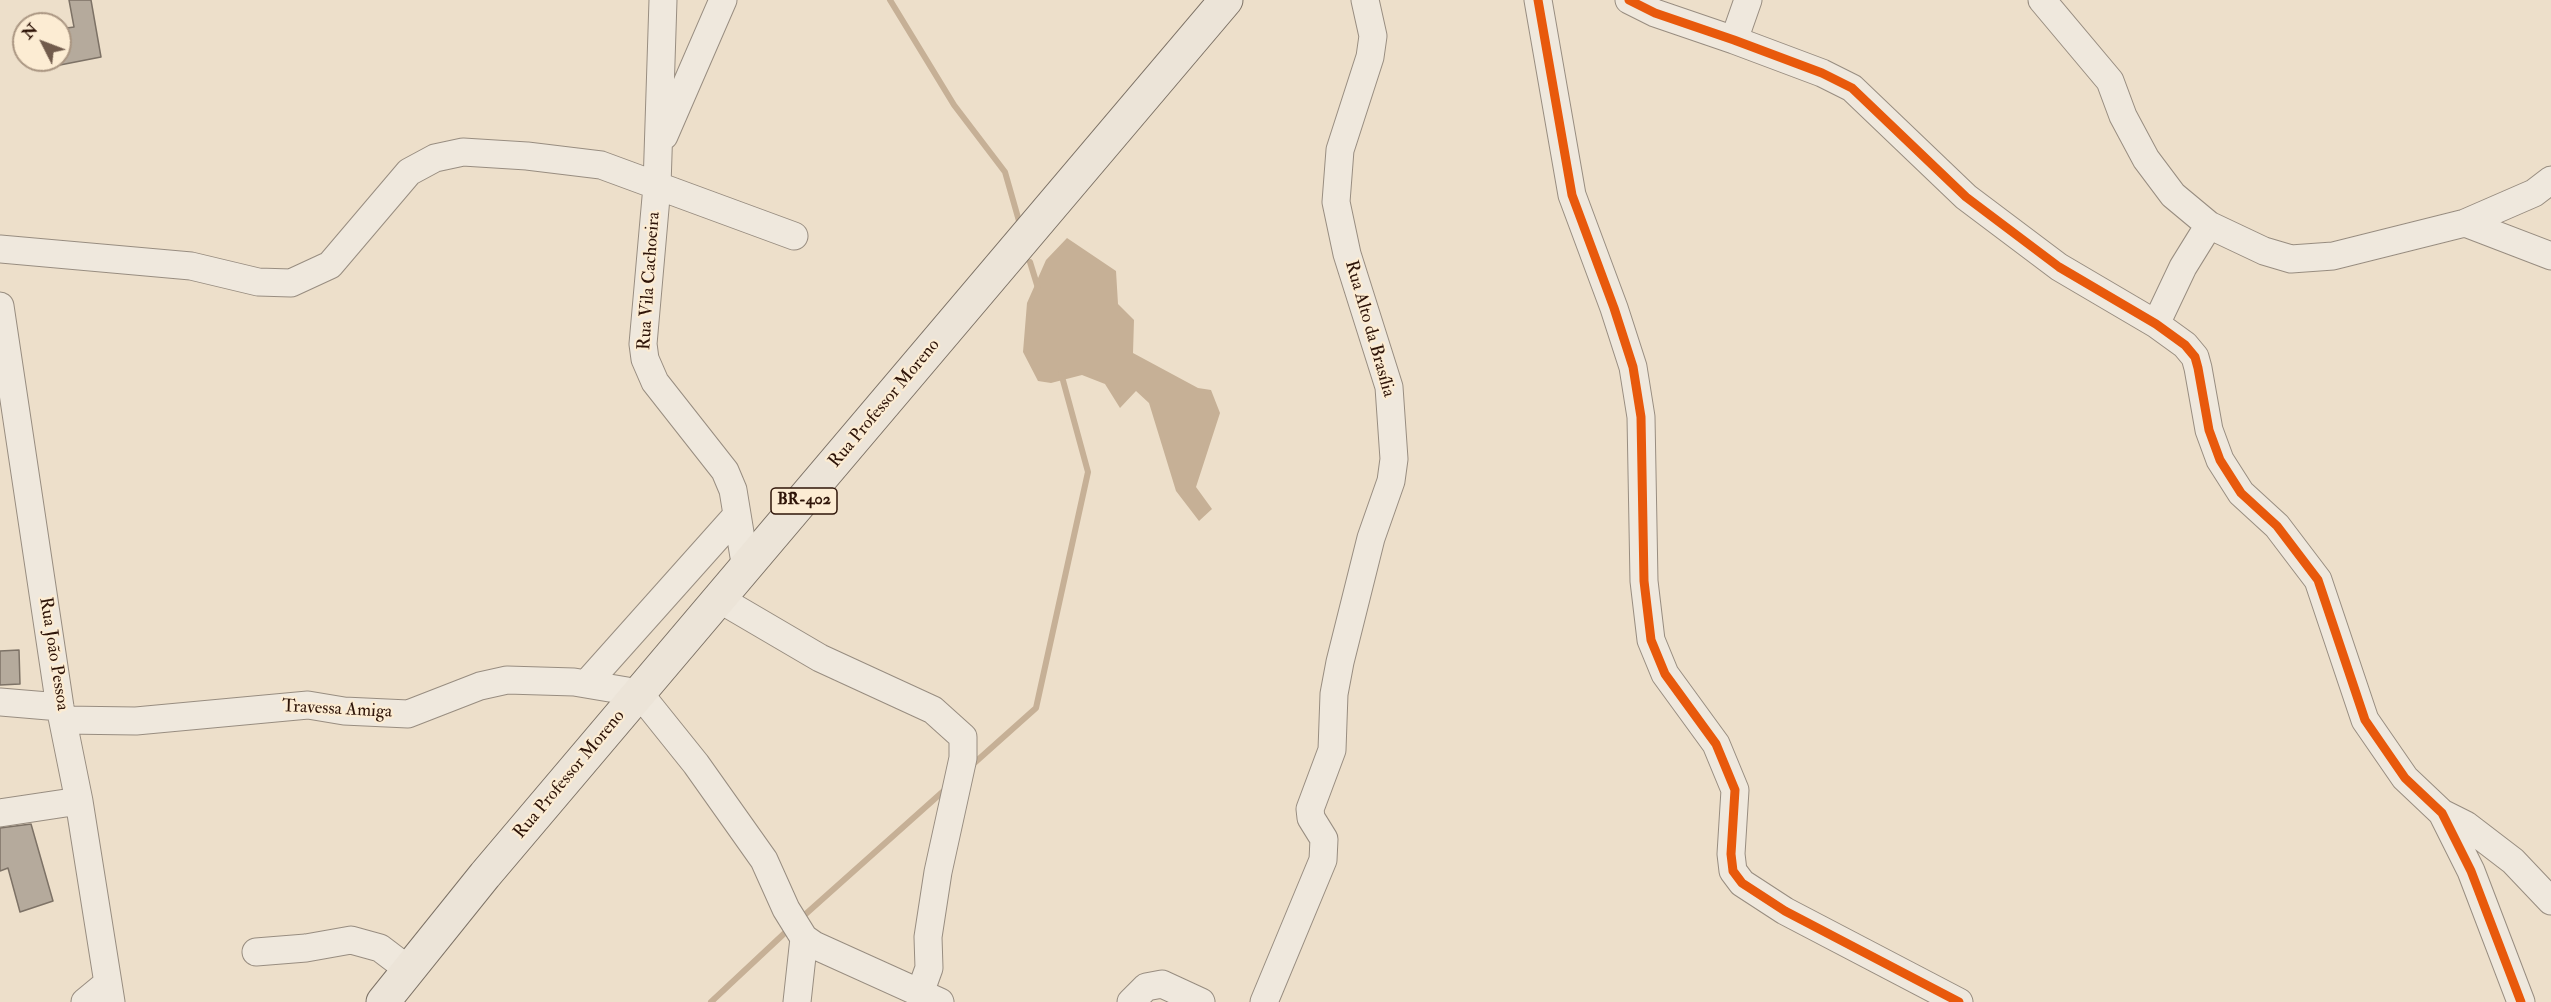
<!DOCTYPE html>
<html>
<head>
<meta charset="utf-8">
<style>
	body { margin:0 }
	#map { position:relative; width:2551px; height:1002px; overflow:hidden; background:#eddfca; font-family:"IM FELL Double Pica",serif }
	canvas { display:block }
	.north { position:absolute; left:12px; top:12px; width:60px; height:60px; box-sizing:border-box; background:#fcecd3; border:2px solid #aa9682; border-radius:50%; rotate:312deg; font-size:16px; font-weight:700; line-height:24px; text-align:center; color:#2e1408 }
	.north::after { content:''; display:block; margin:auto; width:21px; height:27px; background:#715b4c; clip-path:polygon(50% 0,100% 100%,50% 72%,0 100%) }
</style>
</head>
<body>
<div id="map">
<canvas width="2551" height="1002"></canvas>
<div class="north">N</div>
</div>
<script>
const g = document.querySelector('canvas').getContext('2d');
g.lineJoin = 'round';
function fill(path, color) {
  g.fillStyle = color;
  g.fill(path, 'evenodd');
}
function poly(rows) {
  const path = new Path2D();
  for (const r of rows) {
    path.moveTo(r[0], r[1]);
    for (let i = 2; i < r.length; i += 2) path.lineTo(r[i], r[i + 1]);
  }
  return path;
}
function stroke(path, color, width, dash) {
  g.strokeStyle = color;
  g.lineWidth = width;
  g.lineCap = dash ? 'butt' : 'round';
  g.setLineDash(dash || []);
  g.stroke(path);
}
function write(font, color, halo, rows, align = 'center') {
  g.font = font + ' "IM FELL Double Pica",serif';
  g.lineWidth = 4.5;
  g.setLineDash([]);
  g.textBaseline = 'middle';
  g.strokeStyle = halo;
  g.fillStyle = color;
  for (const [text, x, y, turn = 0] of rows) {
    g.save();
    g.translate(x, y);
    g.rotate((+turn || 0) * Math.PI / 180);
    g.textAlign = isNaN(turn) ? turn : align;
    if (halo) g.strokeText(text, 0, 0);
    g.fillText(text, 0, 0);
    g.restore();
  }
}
fill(poly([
	[1067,238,1116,271,1118,304,1134,320,1133,353,1198,388,1211,390,1220,413,1196,487,1212,509,1199,521,1176,491,1149,403,1136,391,1120,408,1105,384,1082,375,1051,383,1038,381,1023,352,1027,303,1046,260]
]), '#c6b096');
stroke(poly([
	[890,0,954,105,1005,172,1019,221],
	[1030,262,1038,288],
	[971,766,1036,708,1088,472,1061,373],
	[799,920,948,787],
	[711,1002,789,929]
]), '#c6b096', 6);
const building = poly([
	[69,0,91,0,101,57,60,65,60,29,74,27,69,0],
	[19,650,20,684,0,685,0,651,19,650],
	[31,824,53,901,20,912,8,868,0,871,0,828,31,824]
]);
fill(building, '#b5aa9c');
stroke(building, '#7d7266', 1.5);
const minor = poly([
	[663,0,657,186,643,344,645,359,655,382,725,471,733,490,746,569],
	[1538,0,1572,195,1614,308,1633,367,1641,417,1644,581,1651,640,1665,674,1716,744,1735,790,1731,854,1733,871,1742,883,1785,911,1959,1002],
	[1629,0,1655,13,1734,40,1822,73,1852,88,1966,197,2059,267,2156,324,2185,345,2195,357,2198,368,2209,430,2220,460,2241,493,2277,526,2318,580,2365,720,2405,778,2442,813,2471,871,2521,1002],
	[2042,0,2110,81,2123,116,2146,159,2173,195,2209,225,2264,251,2291,259,2333,256,2465,223,2534,193,2551,180],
	[1734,40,1748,0],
	[664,136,723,0],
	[2465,223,2551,256],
	[0,249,191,266,258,282,291,283,330,265,409,172,435,158,463,152,527,156,601,165,794,236],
	[0,306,60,707,79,801,111,1002],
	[2156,324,2183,267,2209,225],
	[721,600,820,658,933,710,963,737,963,758,938,872,928,937,929,968,920,993],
	[587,683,737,515],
	[0,702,60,707],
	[64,720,136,721,308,705,344,711,408,714,480,686,507,680,574,682,639,693,696,764,764,860,786,909,804,938,814,945,940,1002],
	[0,813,79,801],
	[2442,813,2466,825,2513,861,2551,901],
	[256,952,306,948,351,940,380,948,409,970],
	[85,1002,108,983],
	[797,1002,804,938],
	[1131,1002,1146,987,1162,984,1201,1002],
	[1264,1002,1323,860,1324,839,1311,818,1310,809,1332,750,1334,694,1340,662,1371,538,1391,481,1394,459,1389,387,1347,254,1336,202,1340,150,1370,57,1373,36,1365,0]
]);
const highway = poly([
	[383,1002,485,875,1226,0]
]);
stroke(minor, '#988d80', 29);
stroke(highway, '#7d7266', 35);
stroke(minor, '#efe8dd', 27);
stroke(highway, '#ece4d8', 33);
stroke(poly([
	[1538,0,1572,195,1614,308,1633,367,1641,417,1644,581,1651,640,1665,674,1716,744,1735,790,1731,854,1733,871,1742,883,1785,911,1959,1002],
	[1629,0,1655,13,1734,40,1822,73,1852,88,1966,197,2059,267,2156,324,2185,345,2195,357,2198,368,2209,430,2220,460,2241,493,2277,526,2318,580,2365,720,2405,778,2442,813,2471,871,2521,1002]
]), '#e8590c', 9);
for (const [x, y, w] of [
	[804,501,66]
]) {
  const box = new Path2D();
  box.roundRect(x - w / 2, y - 13, w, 26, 4.5);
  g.fillStyle = '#fcecd3';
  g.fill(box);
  stroke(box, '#2e1408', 1.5);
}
write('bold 16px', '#2e1408', null, [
	["BR-402",804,501]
]);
write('18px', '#2e1408', '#fcecd3', [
	["Rua Vila Cachoeira",650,281,-86],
	["Rua Alto da Brasília",1369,329,74],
	["Rua Professor Moreno",885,404,-50],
	["Rua João Pessoa",53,654,81],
	["Travessa Amiga",337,710,3],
	["Rua Professor Moreno",570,775,-50]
]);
</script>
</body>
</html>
